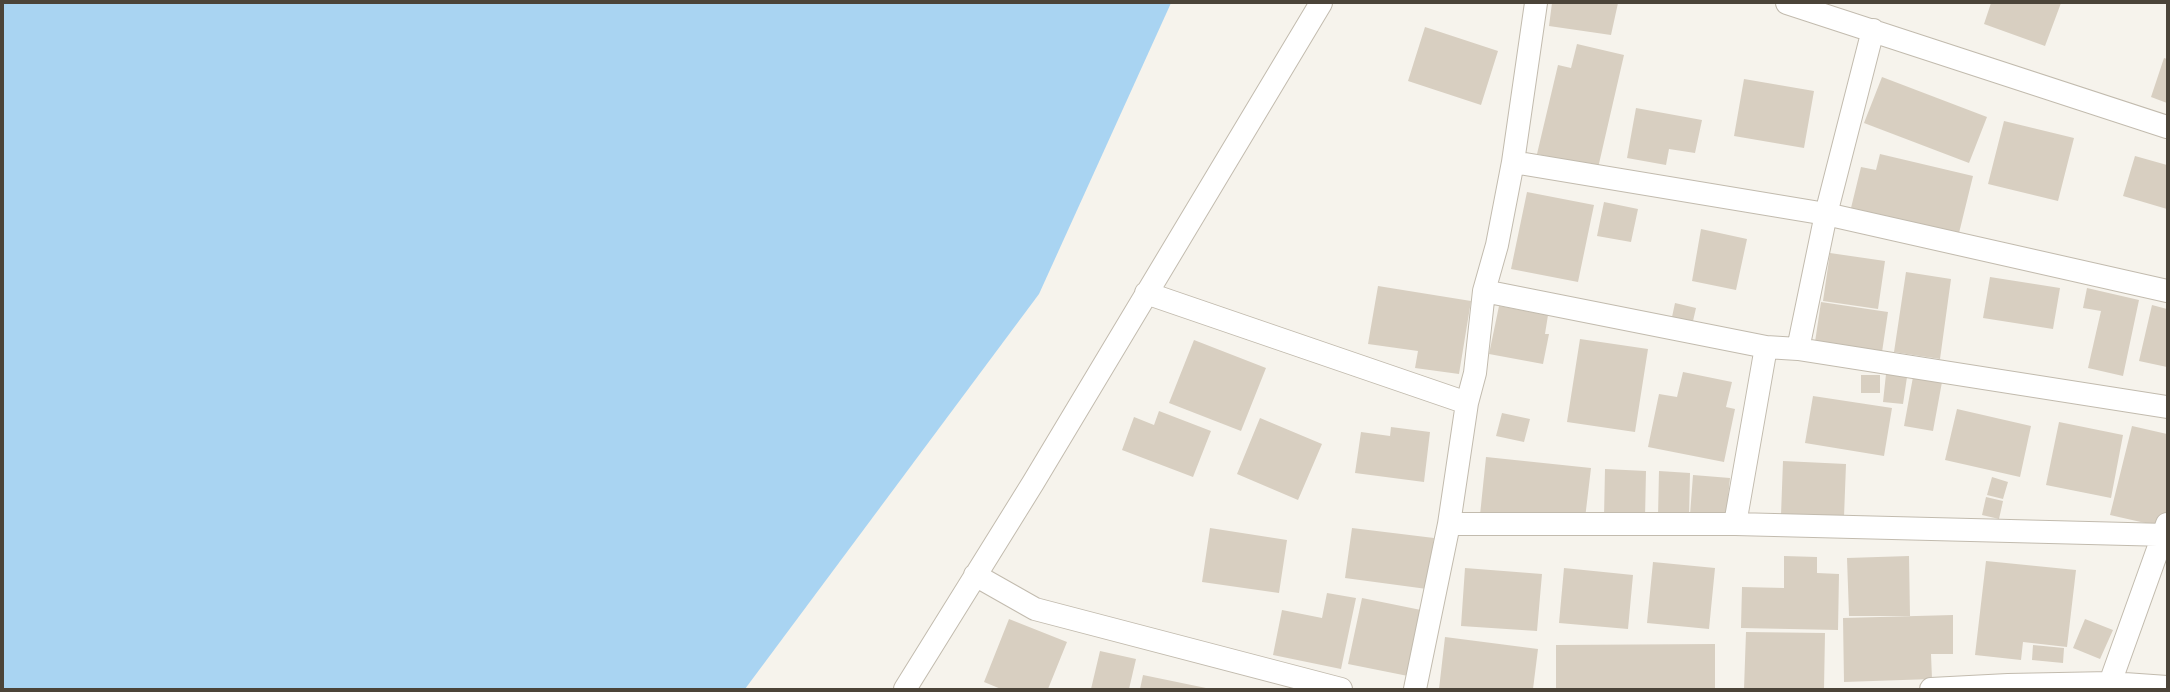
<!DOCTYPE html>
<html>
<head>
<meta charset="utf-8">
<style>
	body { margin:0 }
	#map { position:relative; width:2170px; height:692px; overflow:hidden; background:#f6f3ec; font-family:Karla,sans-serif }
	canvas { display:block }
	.frame { position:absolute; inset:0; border:4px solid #4b4439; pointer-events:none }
</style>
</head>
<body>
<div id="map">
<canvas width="2170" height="692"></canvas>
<div class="frame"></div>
</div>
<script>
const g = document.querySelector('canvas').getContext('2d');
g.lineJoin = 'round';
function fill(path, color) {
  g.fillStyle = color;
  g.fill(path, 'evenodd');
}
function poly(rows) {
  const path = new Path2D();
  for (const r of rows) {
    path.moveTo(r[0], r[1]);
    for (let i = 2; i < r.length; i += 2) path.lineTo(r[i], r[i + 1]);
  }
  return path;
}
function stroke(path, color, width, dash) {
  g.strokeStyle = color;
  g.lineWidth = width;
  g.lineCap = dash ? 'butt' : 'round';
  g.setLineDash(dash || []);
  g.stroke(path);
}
fill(poly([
	[3,3,1171,3,1039,294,745,689,3,689]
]), '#a9d4f2');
fill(poly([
	[1552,3,1618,3,1611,35,1549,26],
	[1991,3,2061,3,2045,46,1984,24],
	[1425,27,1498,51,1481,105,1408,81],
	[1577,44,1624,55,1598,168,1537,154,1558,65,1571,68],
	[2164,58,2167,59,2167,103,2151,97],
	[1882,77,1987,117,1969,163,1864,123],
	[1744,79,1814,91,1804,148,1734,136],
	[1636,108,1702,120,1695,153,1669,149,1666,165,1627,158],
	[2004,121,2074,138,2058,201,1988,184],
	[1880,154,1973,176,1959,233,1851,208,1861,167,1876,170],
	[2135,156,2167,165,2167,209,2123,196],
	[1527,192,1594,205,1578,282,1511,269],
	[1604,202,1638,209,1631,242,1597,236],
	[1701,229,1747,239,1736,290,1692,281],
	[1830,253,1885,261,1878,309,1823,301],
	[1906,272,1951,279,1940,359,1894,352],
	[1990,277,2060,288,2053,329,1983,318],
	[1378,286,1471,301,1459,374,1415,368,1418,351,1368,344],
	[2087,288,2139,300,2123,376,2088,368,2101,311,2083,308],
	[1821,302,1888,312,1882,352,1815,342],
	[1675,303,1696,308,1693,321,1672,317],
	[2152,305,2167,309,2167,367,2139,361],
	[1499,306,1548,315,1545,334,1549,334,1543,364,1489,354],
	[1580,339,1648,349,1635,432,1567,422],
	[1194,340,1266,368,1241,431,1169,403],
	[1683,372,1732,382,1726,407,1735,409,1724,462,1648,447,1659,394,1677,397],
	[1886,374,1907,377,1903,404,1883,402],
	[1861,375,1880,375,1880,393,1861,393],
	[1913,377,1942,382,1933,431,1904,426],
	[1813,396,1892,408,1884,456,1805,443],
	[1957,409,2031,426,2020,477,1945,460],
	[1159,411,1211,431,1193,477,1122,450,1134,417,1154,425],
	[1502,413,1530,419,1524,442,1496,436],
	[1260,418,1322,444,1298,500,1237,474],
	[2059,422,2123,435,2111,498,2046,485],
	[2132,426,2167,434,2167,512,2163,527,2110,515],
	[1391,427,1430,432,1424,482,1355,473,1361,432,1390,436],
	[1486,457,1591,468,1584,527,1480,515],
	[1783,461,1846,464,1844,517,1781,515],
	[1605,469,1646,471,1645,518,1604,517],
	[1659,471,1690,473,1689,517,1658,516],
	[1693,475,1730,478,1726,518,1690,515],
	[1992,477,2008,482,2003,499,1987,495],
	[1986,497,2003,501,1999,519,1982,515],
	[1210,528,1287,540,1279,593,1202,582],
	[1352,528,1434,538,1427,589,1345,578],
	[1784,556,1817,557,1817,573,1839,574,1838,630,1741,628,1742,587,1784,588],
	[1909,556,1910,616,1849,616,1847,558],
	[1986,561,2076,570,2067,647,2023,642,2021,660,1975,655],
	[1653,562,1715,568,1709,629,1647,623],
	[1465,568,1542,574,1537,631,1461,626],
	[1564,568,1633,575,1628,629,1559,623],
	[1327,593,1356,598,1341,669,1273,655,1282,610,1322,618],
	[1362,598,1421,610,1408,676,1348,664],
	[1953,615,1953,654,1931,654,1932,679,1844,682,1843,618],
	[1009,619,1067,642,1048,689,1001,689,984,682],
	[2085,619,2113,630,2100,659,2073,648],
	[1746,632,1825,633,1824,689,1744,689],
	[1445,637,1538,649,1533,689,1439,689],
	[1715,644,1715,689,1556,689,1556,645],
	[2033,645,2064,648,2063,663,2032,660],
	[1100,651,1136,659,1129,689,1091,689],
	[1143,675,1206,688,1206,689,1140,689]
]), '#d8cfc1');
const minor = poly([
	[1787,3,2167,127],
	[1513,162,1826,214,2167,291],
	[1484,291,1766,347,1798,349,2167,407],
	[1146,293,1467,403],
	[1798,349,1826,214,1873,30],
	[1449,524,1735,524,2167,535],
	[1735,524,1766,347],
	[975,575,1035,609,1341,689],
	[905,689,1033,483,1321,3],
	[1415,689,1449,524,1467,403,1475,373,1484,291,1497,245,1513,162,1536,3],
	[1931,689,2008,685,2110,683,2167,687],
	[2109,689,2110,683,2167,524]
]);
stroke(minor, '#c2bbae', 24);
stroke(minor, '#fff', 22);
</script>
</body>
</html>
